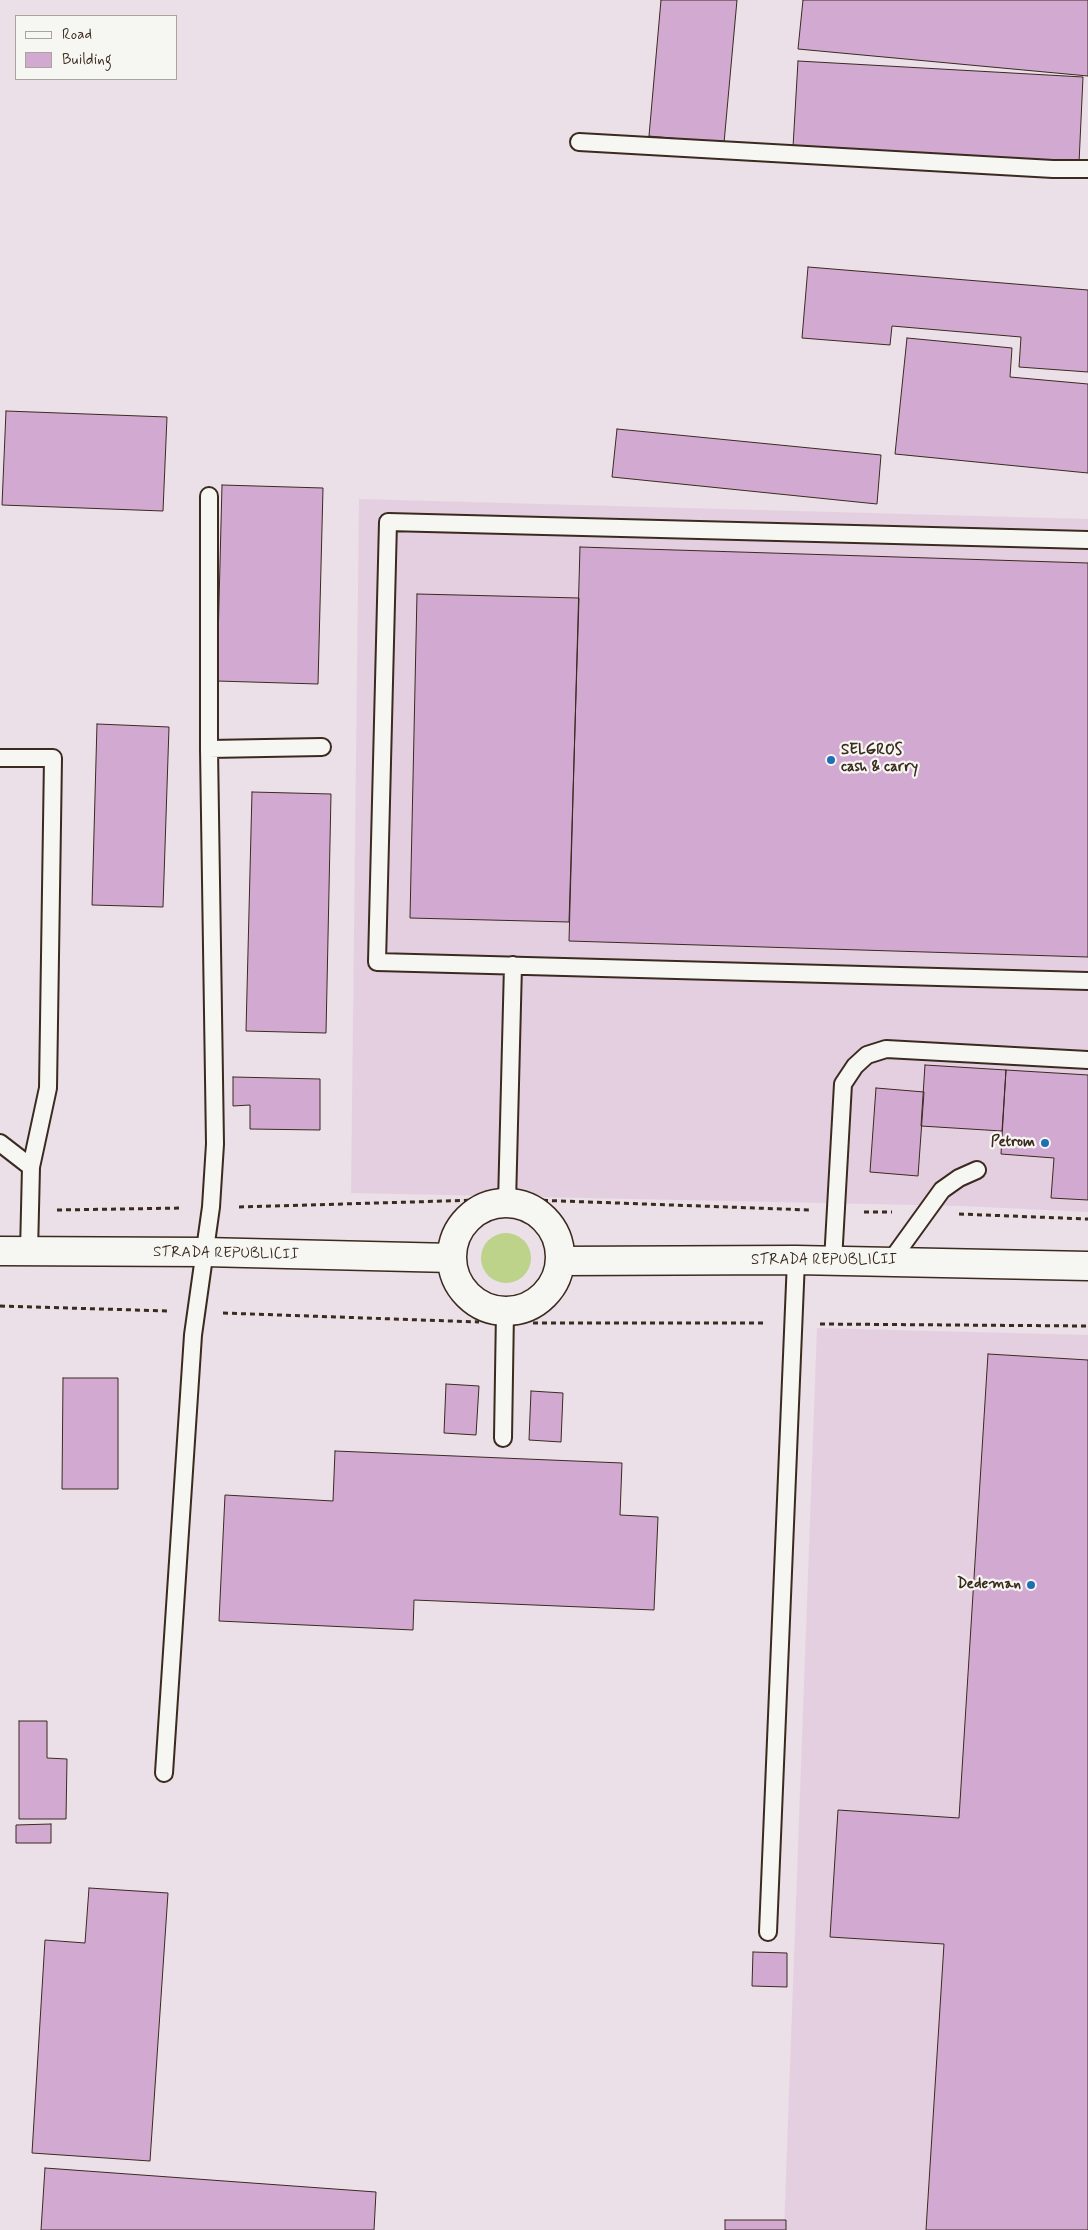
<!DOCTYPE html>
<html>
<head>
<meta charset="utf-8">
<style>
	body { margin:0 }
	#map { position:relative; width:1088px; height:2230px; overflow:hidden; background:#ebdfe8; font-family:Mynerve,sans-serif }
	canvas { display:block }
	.legend { position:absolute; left:15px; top:15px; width:162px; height:65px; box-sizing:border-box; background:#f6f6f2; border:1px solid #aba49d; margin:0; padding:6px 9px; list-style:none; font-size:15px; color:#3b2a1e }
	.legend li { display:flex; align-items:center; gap:10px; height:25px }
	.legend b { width:25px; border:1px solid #aba49d }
</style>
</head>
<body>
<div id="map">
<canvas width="1088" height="2230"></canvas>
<ul class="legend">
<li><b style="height:6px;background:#f6f6f2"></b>Road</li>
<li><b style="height:14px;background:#d2aad1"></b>Building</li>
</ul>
</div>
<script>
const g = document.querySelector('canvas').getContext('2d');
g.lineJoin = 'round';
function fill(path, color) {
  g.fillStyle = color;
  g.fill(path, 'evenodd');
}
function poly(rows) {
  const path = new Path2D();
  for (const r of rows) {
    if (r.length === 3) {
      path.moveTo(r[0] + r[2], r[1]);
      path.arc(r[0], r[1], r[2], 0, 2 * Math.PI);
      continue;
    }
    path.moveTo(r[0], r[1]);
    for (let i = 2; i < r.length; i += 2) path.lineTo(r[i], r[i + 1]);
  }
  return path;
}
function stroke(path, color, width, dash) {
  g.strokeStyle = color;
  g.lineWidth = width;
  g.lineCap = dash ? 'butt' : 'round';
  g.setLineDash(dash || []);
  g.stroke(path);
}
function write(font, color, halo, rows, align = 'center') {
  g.font = font + ' Mynerve,sans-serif';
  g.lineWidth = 4.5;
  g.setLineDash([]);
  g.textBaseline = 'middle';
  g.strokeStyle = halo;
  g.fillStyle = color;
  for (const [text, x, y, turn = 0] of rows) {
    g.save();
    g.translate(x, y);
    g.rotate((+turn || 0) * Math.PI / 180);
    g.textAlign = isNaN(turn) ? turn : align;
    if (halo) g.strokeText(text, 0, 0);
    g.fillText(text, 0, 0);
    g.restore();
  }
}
fill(poly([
	[359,499,1088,519,1088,1212,962,1206,351,1193],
	[817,1328,1088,1335,1088,2230,784,2230]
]), '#e4cfe1');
fill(poly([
	[506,1258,25]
]), '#bcd389');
const building = poly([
	[661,0,737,0,724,143,649,136,661,0],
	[803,0,1088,0,1088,76,798,49,803,0],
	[798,61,1083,77,1079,163,793,147,798,61],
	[808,267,1088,290,1088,372,1019,367,1021,337,892,326,890,345,802,338,808,267],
	[907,338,1012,348,1010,377,1088,384,1088,473,895,454,907,338],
	[6,411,167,417,163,511,2,505,6,411],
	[617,429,881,455,877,504,612,477,617,429],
	[222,485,323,488,318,684,217,681,222,485],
	[580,547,1088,563,1088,957,569,941,580,547],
	[417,594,579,598,569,922,410,918,417,594],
	[97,724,169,727,163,907,92,905,97,724],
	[252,792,331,794,326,1033,246,1031,252,792],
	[925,1065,1006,1070,1002,1131,921,1126,925,1065],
	[1006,1070,1088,1075,1088,1200,1051,1198,1054,1158,1001,1154,1006,1070],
	[233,1077,320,1079,320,1130,250,1129,250,1105,233,1106,233,1077],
	[876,1088,924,1092,918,1176,870,1172,876,1088],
	[988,1354,1088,1360,1088,2230,926,2230,944,1944,830,1937,838,1810,959,1818,988,1354],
	[63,1378,118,1378,118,1489,62,1489,63,1378],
	[446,1384,479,1386,476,1435,444,1433,446,1384],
	[531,1391,563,1393,561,1442,529,1440,531,1391],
	[335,1451,622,1463,620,1515,658,1517,654,1610,414,1600,413,1630,219,1621,225,1495,333,1501,335,1451],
	[19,1721,47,1721,47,1758,67,1759,66,1819,19,1819,19,1721],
	[51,1824,51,1843,16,1843,16,1825,51,1824],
	[89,1888,168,1893,150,2161,32,2153,45,1940,85,1943,89,1888],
	[753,1952,787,1953,787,1987,752,1986,753,1952],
	[45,2168,376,2192,374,2230,41,2230,45,2168],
	[725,2220,786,2220,786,2230,725,2230,725,2220]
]);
fill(building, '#d2aad1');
stroke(building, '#3b2a1e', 1);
const lane = poly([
	[579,142,1053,169,1088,169],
	[1088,540,388,522,377,962,1088,981],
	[209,749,322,747],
	[0,758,53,758,48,1088,31,1167,29,1252],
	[0,1143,31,1167],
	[507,1203,513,965],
	[833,1261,843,1084,855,1066,867,1055,886,1049,1088,1060],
	[890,1262,942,1190,959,1178,977,1170],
	[503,1438,505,1311],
	[164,1773,193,1335,211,1207,215,1144,209,749,209,496],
	[768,1932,796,1260]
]);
const secondary = poly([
	[506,1257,54],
	[0,1251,204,1252,452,1258],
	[560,1261,796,1260,1088,1266]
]);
stroke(lane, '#3b2a1e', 20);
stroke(secondary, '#3b2a1e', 31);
stroke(poly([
	[534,1200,810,1210],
	[239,1207,480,1200],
	[57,1210,183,1208],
	[864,1212,892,1212],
	[959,1214,1088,1219],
	[0,1306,169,1311],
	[223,1313,479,1322],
	[533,1323,767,1323],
	[820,1324,1088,1326]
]), '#3b2a1e', 3, [5, 4]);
stroke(lane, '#f6f6f2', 16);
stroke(secondary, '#f6f6f2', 28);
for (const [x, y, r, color] of [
	[831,760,5,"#1f6fb2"],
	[1045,1143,5,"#1f6fb2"],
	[1031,1585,5,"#1f6fb2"]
]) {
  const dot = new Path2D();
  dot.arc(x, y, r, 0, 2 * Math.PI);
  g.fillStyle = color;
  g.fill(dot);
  stroke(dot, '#f6f6f2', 2);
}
write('bold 15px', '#3b2a1e', '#f6f6f2', [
	["SELGROS",841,751,"left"],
	["cash & carry",841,768,"left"],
	["Petrom",1035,1143],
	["Dedeman",1021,1585]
], 'right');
write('15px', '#3b2a1e', '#f6f6f2', [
	["STRADA REPUBLICII",226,1254,1],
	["STRADA REPUBLICII",824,1261]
]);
</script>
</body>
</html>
